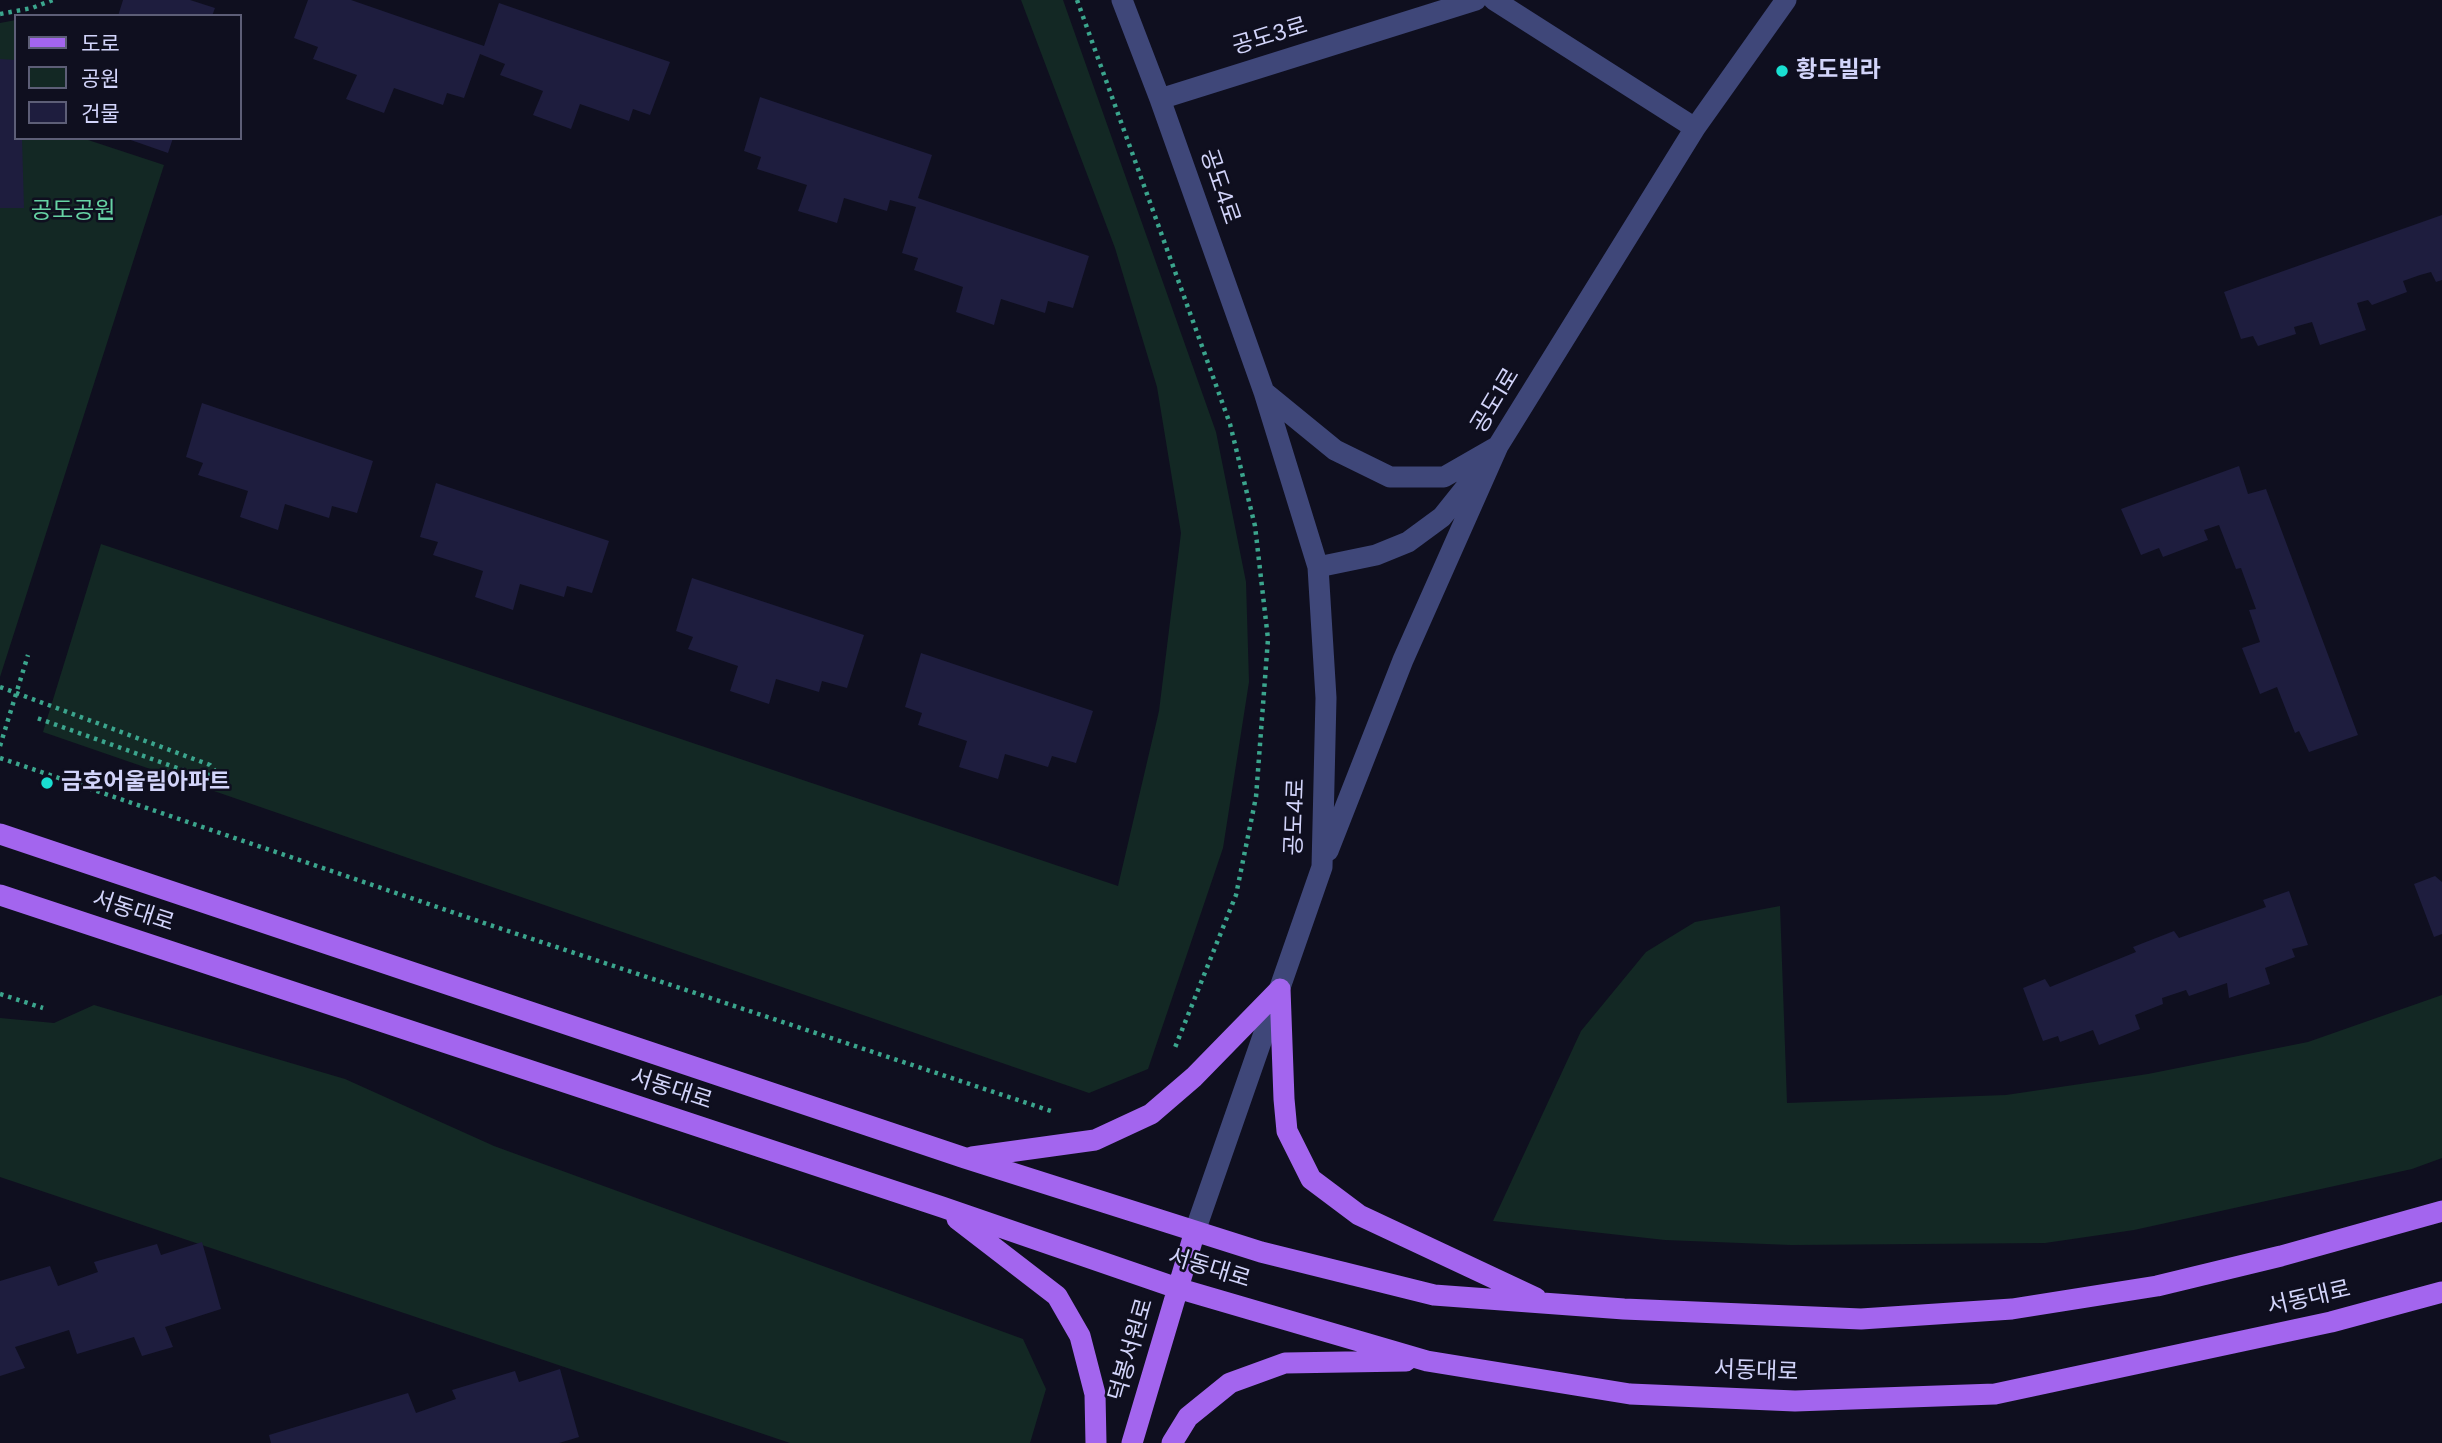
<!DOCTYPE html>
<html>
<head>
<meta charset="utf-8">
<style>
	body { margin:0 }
	#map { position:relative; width:2442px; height:1443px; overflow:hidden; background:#0f0f1f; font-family:"DM Sans","Noto Sans KR",sans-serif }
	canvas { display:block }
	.legend { position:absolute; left:14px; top:14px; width:228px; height:126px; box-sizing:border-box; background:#0f0f1f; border:2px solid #5d5e77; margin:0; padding:9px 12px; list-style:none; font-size:21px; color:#d2d4fa }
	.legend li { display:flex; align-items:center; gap:14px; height:35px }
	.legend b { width:35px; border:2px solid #5d5e77 }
</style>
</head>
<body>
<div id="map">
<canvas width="2442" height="1443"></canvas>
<ul class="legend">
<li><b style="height:9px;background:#a365ee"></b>도로</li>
<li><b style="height:19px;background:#132824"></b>공원</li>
<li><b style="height:19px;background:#1e1d3e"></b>건물</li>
</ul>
</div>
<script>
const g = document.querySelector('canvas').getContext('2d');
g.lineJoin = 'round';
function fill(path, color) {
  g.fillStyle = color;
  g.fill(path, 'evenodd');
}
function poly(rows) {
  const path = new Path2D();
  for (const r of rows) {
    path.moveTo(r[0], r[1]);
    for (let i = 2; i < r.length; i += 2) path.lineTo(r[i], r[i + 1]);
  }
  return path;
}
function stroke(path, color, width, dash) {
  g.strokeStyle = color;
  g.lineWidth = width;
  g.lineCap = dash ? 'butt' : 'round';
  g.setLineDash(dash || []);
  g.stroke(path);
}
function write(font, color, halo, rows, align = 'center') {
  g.font = font + ' "DM Sans","Noto Sans KR",sans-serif';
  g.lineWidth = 5;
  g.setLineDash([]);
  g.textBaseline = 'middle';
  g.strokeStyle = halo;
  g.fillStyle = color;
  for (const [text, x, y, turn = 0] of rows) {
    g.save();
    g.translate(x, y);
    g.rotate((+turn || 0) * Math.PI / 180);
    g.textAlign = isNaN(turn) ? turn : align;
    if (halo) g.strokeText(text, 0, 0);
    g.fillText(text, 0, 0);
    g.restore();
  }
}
fill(poly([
	[1021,0,1063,0,1216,432,1246,582,1249,682,1223,848,1148,1069,1089,1093,43,732,101,544,1118,886,1159,711,1181,533,1157,387,1115,248],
	[16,20,16,138,82,138,164,165,0,677,0,23],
	[1780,906,1787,1103,2006,1095,2148,1074,2308,1042,2442,995,2442,1158,2412,1169,2134,1230,2045,1243,1791,1245,1665,1240,1493,1221,1581,1031,1646,952,1695,922],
	[94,1005,345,1079,494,1146,1023,1339,1046,1389,1030,1443,790,1443,0,1177,0,1018,54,1023]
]), '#132824');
fill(poly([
	[123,0,190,0,215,8,212,16,118,16],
	[308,0,351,0,484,46,499,3,670,62,650,115,633,109,629,121,580,104,571,129,533,115,543,91,500,75,505,64,480,54,464,98,447,93,443,105,394,88,384,113,346,99,357,75,313,59,318,47,294,38],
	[0,59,16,60,16,138,22,138,24,208,0,208],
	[760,97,932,155,918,198,1089,256,1073,308,1048,301,1045,313,1001,299,994,325,956,312,963,287,914,270,918,258,902,253,916,207,890,200,887,211,844,198,837,223,798,211,807,185,757,169,761,157,744,151],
	[125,138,173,138,168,153],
	[2442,215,2442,280,2436,282,2431,272,2420,275,2403,281,2407,292,2372,305,2368,300,2357,303,2366,330,2320,345,2312,322,2294,327,2296,334,2258,346,2253,336,2241,339,2224,292],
	[202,403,373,461,357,513,332,506,329,518,285,504,278,530,240,517,248,491,198,475,203,463,186,457],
	[2239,466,2248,494,2266,489,2358,735,2309,752,2299,731,2295,733,2277,687,2260,694,2242,648,2260,642,2249,610,2256,609,2241,568,2236,569,2219,525,2204,530,2208,540,2163,557,2159,548,2141,555,2121,509],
	[436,483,609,541,592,593,567,586,564,597,520,584,513,610,475,597,483,571,433,555,438,542,420,537],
	[692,578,864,635,847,688,822,681,819,692,776,679,769,704,730,691,738,666,688,649,693,637,676,631],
	[921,653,1093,711,1076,763,1052,756,1048,767,1005,754,998,779,959,767,967,741,918,725,922,713,905,707],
	[2435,876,2442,882,2442,934,2434,937,2414,884],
	[2289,891,2308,945,2292,949,2295,957,2265,968,2270,984,2229,998,2227,983,2189,996,2186,990,2162,998,2163,1004,2135,1015,2140,1029,2099,1045,2093,1030,2060,1042,2058,1036,2043,1041,2023,988,2045,979,2050,987,2136,952,2133,947,2174,931,2179,938,2266,907,2263,900],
	[202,1242,221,1309,165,1327,173,1347,142,1356,134,1337,77,1354,69,1330,15,1347,25,1368,0,1376,0,1281,50,1266,58,1286,98,1272,94,1262,157,1244,161,1255],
	[560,1369,579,1437,559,1443,271,1443,269,1435,408,1393,416,1413,456,1399,452,1390,515,1371,519,1382]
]), '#1e1d3e');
stroke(poly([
	[1077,0,1230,424,1255,526,1268,639,1256,797,1236,895,1174,1050],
	[0,14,32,8,53,0],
	[0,687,210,765,215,771,210,775,194,774,37,718],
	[0,746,28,655],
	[0,758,487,924,1054,1112],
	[0,994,43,1008]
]), '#3ba58d', 4.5, [3.5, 5]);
stroke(poly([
	[1122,0,1160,99,1264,392,1318,567,1326,698,1322,867,1195,1231],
	[1494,0,1695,128],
	[1160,99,1476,0],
	[1264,392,1335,450,1390,477,1444,477,1498,446],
	[1318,567,1376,555,1408,542,1442,517,1478,472],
	[1328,851,1403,660,1498,446,1695,128,1786,0]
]), '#3f4779', 21);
stroke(poly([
	[0,834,965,1158,1261,1252,1434,1295,1624,1309,1861,1319,2012,1309,2157,1286,2281,1256,2442,1211],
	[0,895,942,1207,1177,1288,1427,1361,1630,1394,1795,1401,1995,1394,2331,1322,2442,1292],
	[1280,989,1284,1099,1287,1131,1311,1179,1359,1215,1536,1298],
	[972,1157,1095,1140,1151,1114,1194,1077,1280,989],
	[957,1219,1057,1296,1080,1336,1095,1394,1096,1443],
	[1132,1443,1195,1231],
	[1172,1443,1188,1417,1230,1383,1285,1363,1406,1361]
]), '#a365ee', 21);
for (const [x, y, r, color] of [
	[1782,71,7,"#19dfd1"],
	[47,783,7,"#19dfd1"]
]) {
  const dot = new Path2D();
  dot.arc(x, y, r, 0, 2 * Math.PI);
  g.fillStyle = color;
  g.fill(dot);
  stroke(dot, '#0f0f1f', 2.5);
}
write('23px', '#d2d4fa', '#0f0f1f', [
	["공도3로",1270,37,-17],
	["공도4로",1219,187,71],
	["공도1로",1496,401,-59],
	["공도4로",1296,817,-88],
	["서동대로",133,912,18],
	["서동대로",671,1090,18],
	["서동대로",1209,1269,17],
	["서동대로",2309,1299,-13],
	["덕봉서원로",1132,1350,-74],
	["서동대로",1756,1372,2]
]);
write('bold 23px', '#d2d4fa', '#0f0f1f', [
	["황도빌라",1796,71],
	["금호어울림아파트",61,783]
], 'left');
write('23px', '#66d2a4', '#0f0f1f', [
	["공도공원",73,212]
]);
</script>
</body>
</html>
